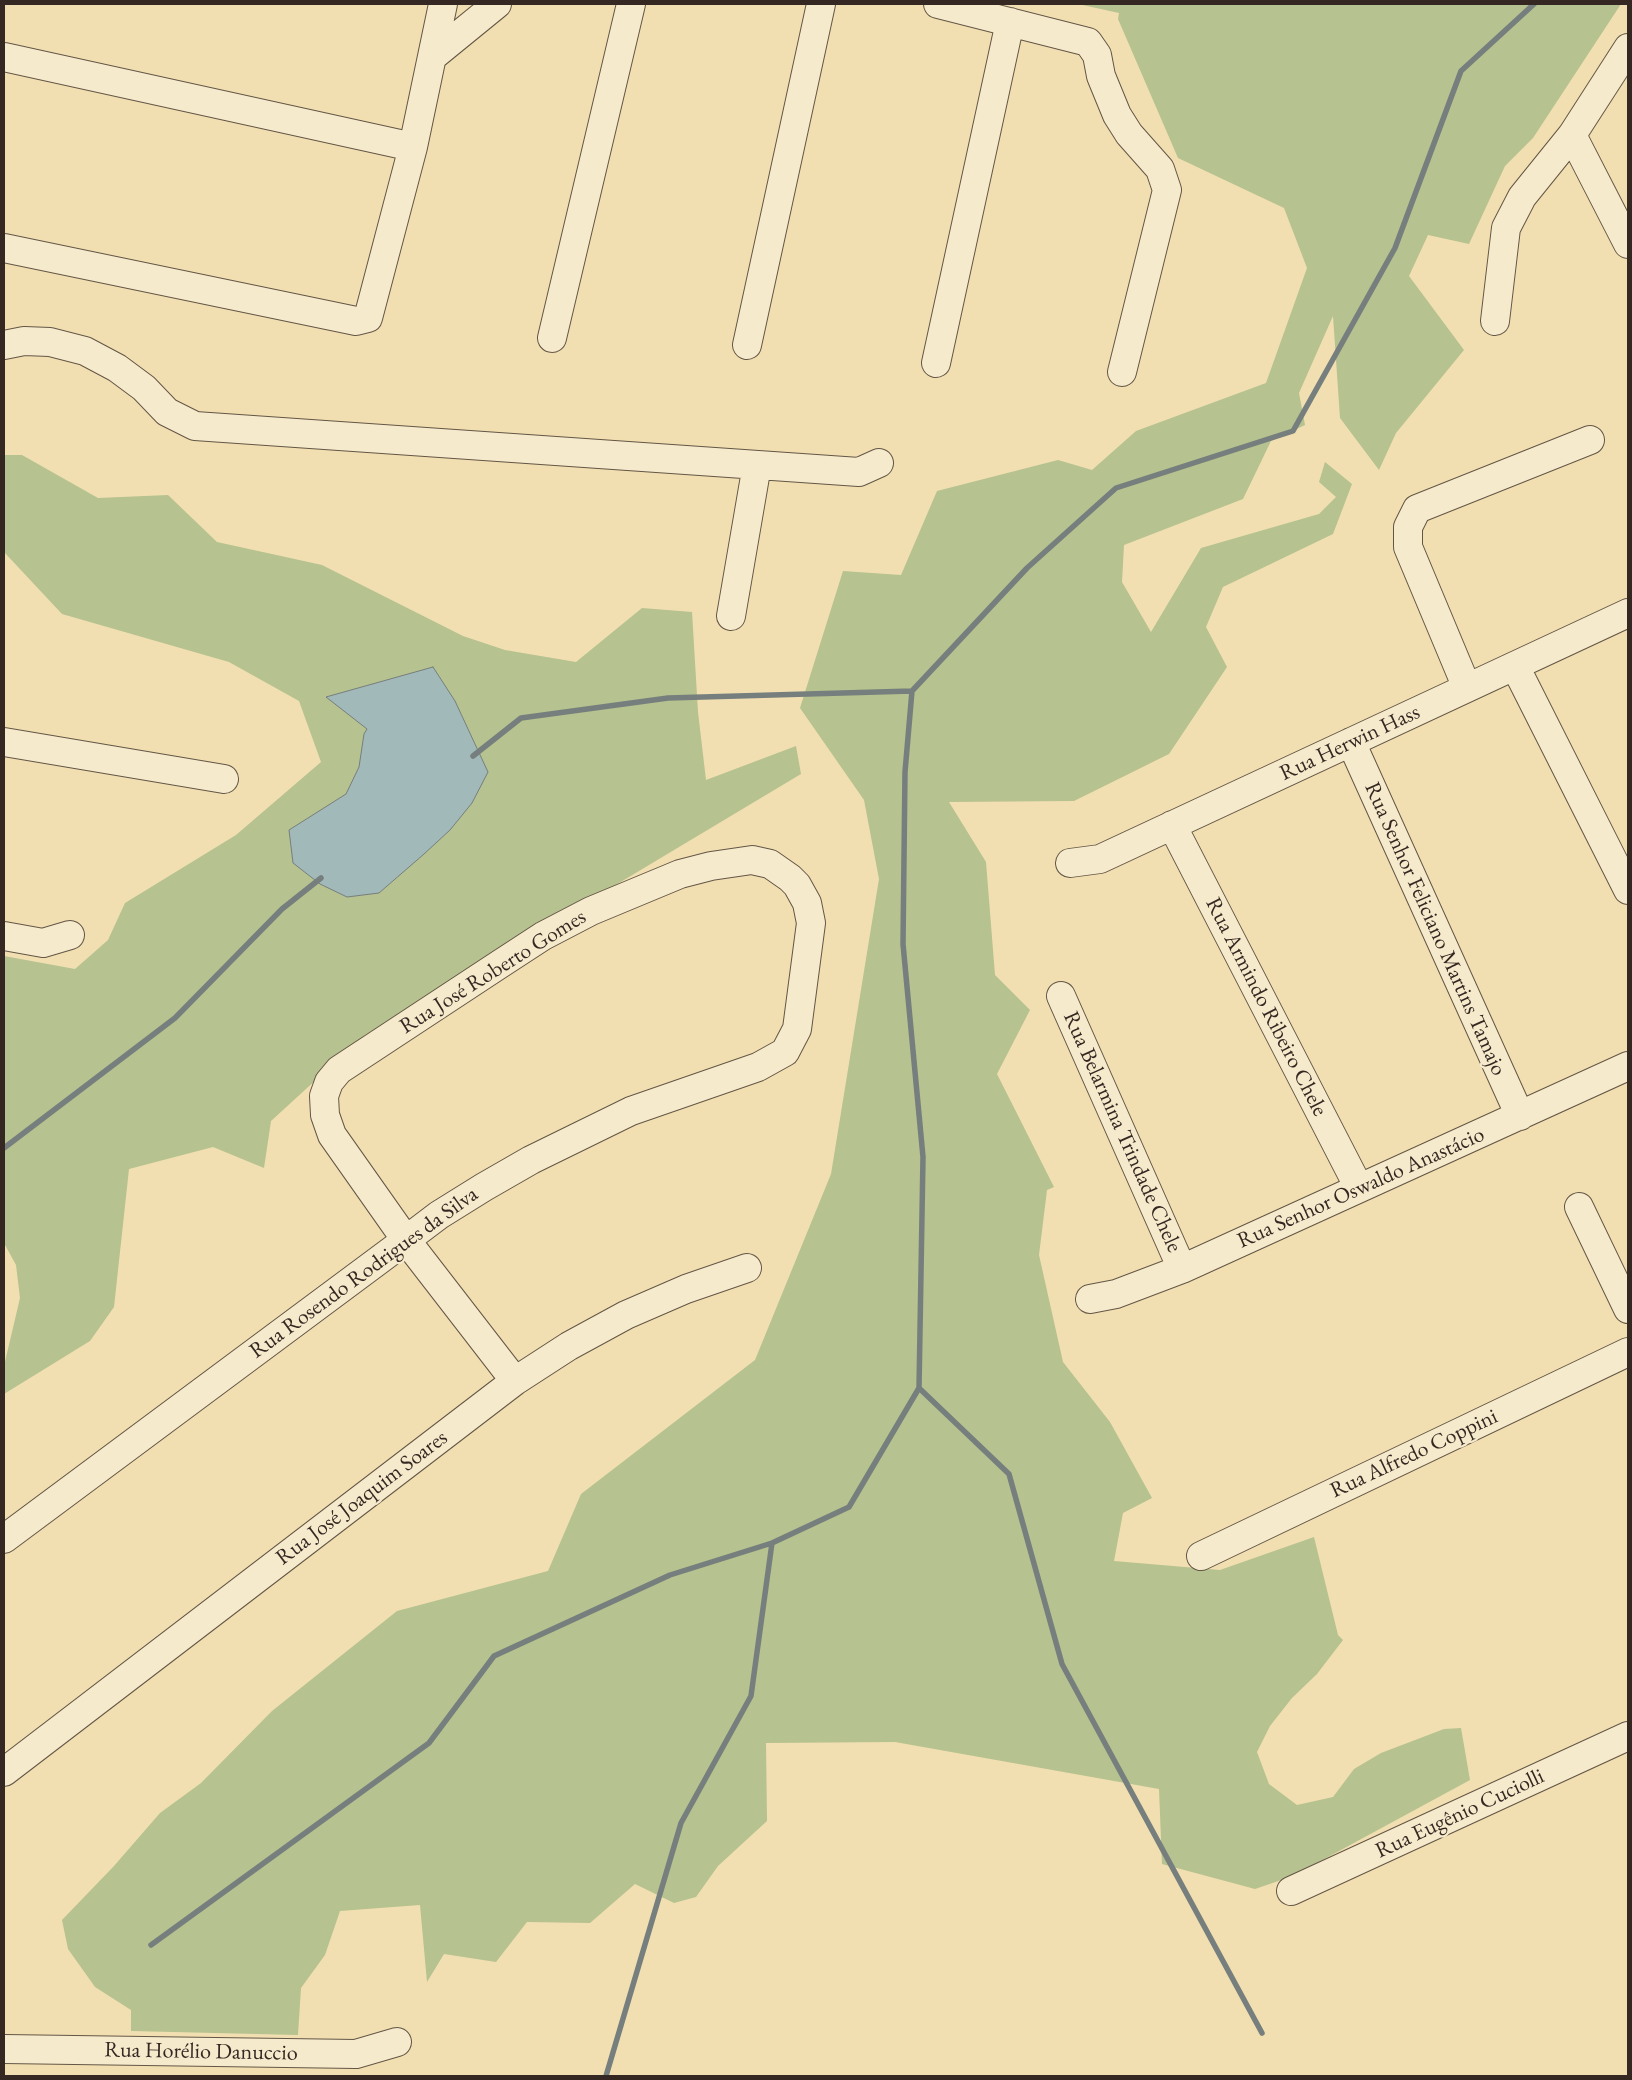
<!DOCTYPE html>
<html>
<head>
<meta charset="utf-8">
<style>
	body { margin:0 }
	#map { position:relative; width:1632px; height:2080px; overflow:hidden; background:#f1dfb1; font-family:"EB Garamond",serif }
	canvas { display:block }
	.frame { position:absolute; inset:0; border:5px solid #352822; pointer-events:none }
</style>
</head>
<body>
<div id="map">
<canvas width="1632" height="2080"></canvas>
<div class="frame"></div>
</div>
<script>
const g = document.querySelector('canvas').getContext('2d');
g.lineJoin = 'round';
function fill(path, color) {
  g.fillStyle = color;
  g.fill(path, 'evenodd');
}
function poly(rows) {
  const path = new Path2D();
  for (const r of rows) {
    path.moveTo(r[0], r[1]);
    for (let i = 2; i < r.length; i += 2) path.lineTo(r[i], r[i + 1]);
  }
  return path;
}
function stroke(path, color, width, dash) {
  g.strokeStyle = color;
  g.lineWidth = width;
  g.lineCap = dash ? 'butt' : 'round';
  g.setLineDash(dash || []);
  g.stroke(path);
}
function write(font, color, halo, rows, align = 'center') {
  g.font = font + ' "EB Garamond",serif';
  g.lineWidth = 4.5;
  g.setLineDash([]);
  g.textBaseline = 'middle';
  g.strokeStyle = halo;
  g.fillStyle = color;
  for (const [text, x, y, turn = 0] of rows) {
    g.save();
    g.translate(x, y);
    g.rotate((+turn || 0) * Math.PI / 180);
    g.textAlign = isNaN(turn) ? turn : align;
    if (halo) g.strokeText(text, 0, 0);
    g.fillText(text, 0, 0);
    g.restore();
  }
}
fill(poly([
	[1078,4,1621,4,1533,138,1505,166,1469,244,1428,235,1409,276,1464,350,1396,433,1379,470,1340,418,1333,316,1299,393,1305,425,1271,441,1243,499,1124,545,1122,582,1151,632,1201,548,1319,514,1336,497,1319,482,1325,462,1352,484,1333,534,1223,587,1206,627,1227,667,1169,754,1074,801,949,802,986,862,995,975,1030,1010,997,1074,1054,1187,1047,1190,1039,1255,1063,1362,1110,1422,1152,1498,1123,1513,1114,1561,1220,1570,1314,1537,1338,1635,1343,1640,1317,1674,1292,1698,1270,1726,1257,1752,1269,1784,1297,1805,1333,1797,1354,1769,1381,1753,1444,1729,1461,1728,1470,1780,1293,1876,1255,1889,1162,1864,1159,1789,895,1742,766,1743,767,1821,718,1866,696,1897,674,1903,635,1884,590,1923,527,1922,496,1962,444,1954,427,1982,420,1905,340,1911,325,1955,301,1988,298,2035,131,2031,131,2010,95,1987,68,1949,62,1920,114,1866,160,1813,201,1783,272,1711,397,1611,548,1571,581,1494,755,1360,831,1174,879,879,864,800,800,708,843,571,901,575,937,491,1058,460,1092,470,1136,431,1266,383,1307,268,1284,208,1178,158,1118,19,1119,13],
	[4,455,22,455,98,498,168,495,217,542,322,565,463,636,505,650,576,662,642,608,692,612,698,712,706,780,796,746,801,774,365,1035,271,1121,264,1168,213,1147,129,1169,114,1307,90,1341,4,1394,4,1366,20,1298,16,1265,4,1243,4,956,75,969,108,940,125,903,236,835,321,762,299,701,229,662,62,614,4,552]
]), '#b6c28f');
const water = poly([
	[433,667,455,701,488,772,472,803,450,830,424,854,379,893,347,897,320,884,293,863,289,830,346,794,359,767,364,734,367,729,326,697,433,667]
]);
fill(water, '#a2b9b9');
stroke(water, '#767f7d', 1);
stroke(poly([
	[473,756,521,718,668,698,912,691,1027,568,1116,488,1293,431,1395,248,1461,71,1534,4],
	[4,1148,175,1018,282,909,321,878],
	[919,1388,1009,1474,1062,1664,1262,2033],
	[151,1945,429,1743,494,1656,670,1575,772,1543,849,1507,919,1388,923,1157,903,944,905,772,912,691],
	[606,2076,681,1823,751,1696,772,1543]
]), '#767f7d', 5.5);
const minor = poly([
	[938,4,1088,42,1097,55,1101,76,1117,115,1129,134,1160,169,1167,190,1122,372],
	[4,57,413,147],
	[432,57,497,4],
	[1572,135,1628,244],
	[4,248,356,321,368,318,413,147,443,4],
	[1495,321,1506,228,1522,197,1572,135,1628,48],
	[552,338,631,4],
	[4,345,24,341,50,342,85,351,117,368,144,388,167,412,195,426,859,472,879,463],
	[747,345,821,4],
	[936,363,1010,22],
	[731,616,757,465],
	[1515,666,1628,890],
	[1467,688,1408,547,1408,527,1417,509,1590,440],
	[4,742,224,779],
	[1351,742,1520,1116],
	[1172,825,1359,1188],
	[1070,863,1100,859,1628,613],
	[4,936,43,943,70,935],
	[1061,996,1182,1269],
	[1579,1207,1628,1309],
	[1090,1299,1116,1294,1182,1269,1628,1066],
	[4,1539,406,1240,439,1215,484,1187,531,1160,631,1111,758,1067,785,1052,797,1029,811,923,807,903,797,885,790,878,770,864,752,860,711,866,680,874,591,911,543,936,497,966,339,1070,329,1082,324,1096,325,1115,332,1135,406,1240,515,1381],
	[1201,1556,1628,1352],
	[4,1772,515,1381,569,1346,626,1315,686,1289,747,1268],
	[1291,1891,1628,1736],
	[4,2049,356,2054,397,2042]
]);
stroke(minor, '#645646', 30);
stroke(minor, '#f6eacc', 28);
write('22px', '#352822', '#f6eacc', [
	["Rua Herwin Hass",1350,743,-25],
	["Rua Senhor Feliciano Martins Tamajo",1435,929,66],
	["Rua José Roberto Gomes",493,972,-32],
	["Rua Armindo Ribeiro Chele",1266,1007,63],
	["Rua Belarmina Trindade Chele",1122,1132,66],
	["Rua Senhor Oswaldo Anastácio",1361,1188,-24],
	["Rua Rosendo Rodrigues da Silva",364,1273,-36],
	["Rua Alfredo Coppini",1414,1454,-25],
	["Rua José Joaquim Soares",362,1498,-37],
	["Rua Eugênio Cuciolli",1460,1814,-25],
	["Rua Horélio Danuccio",201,2052,1]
]);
</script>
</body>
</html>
